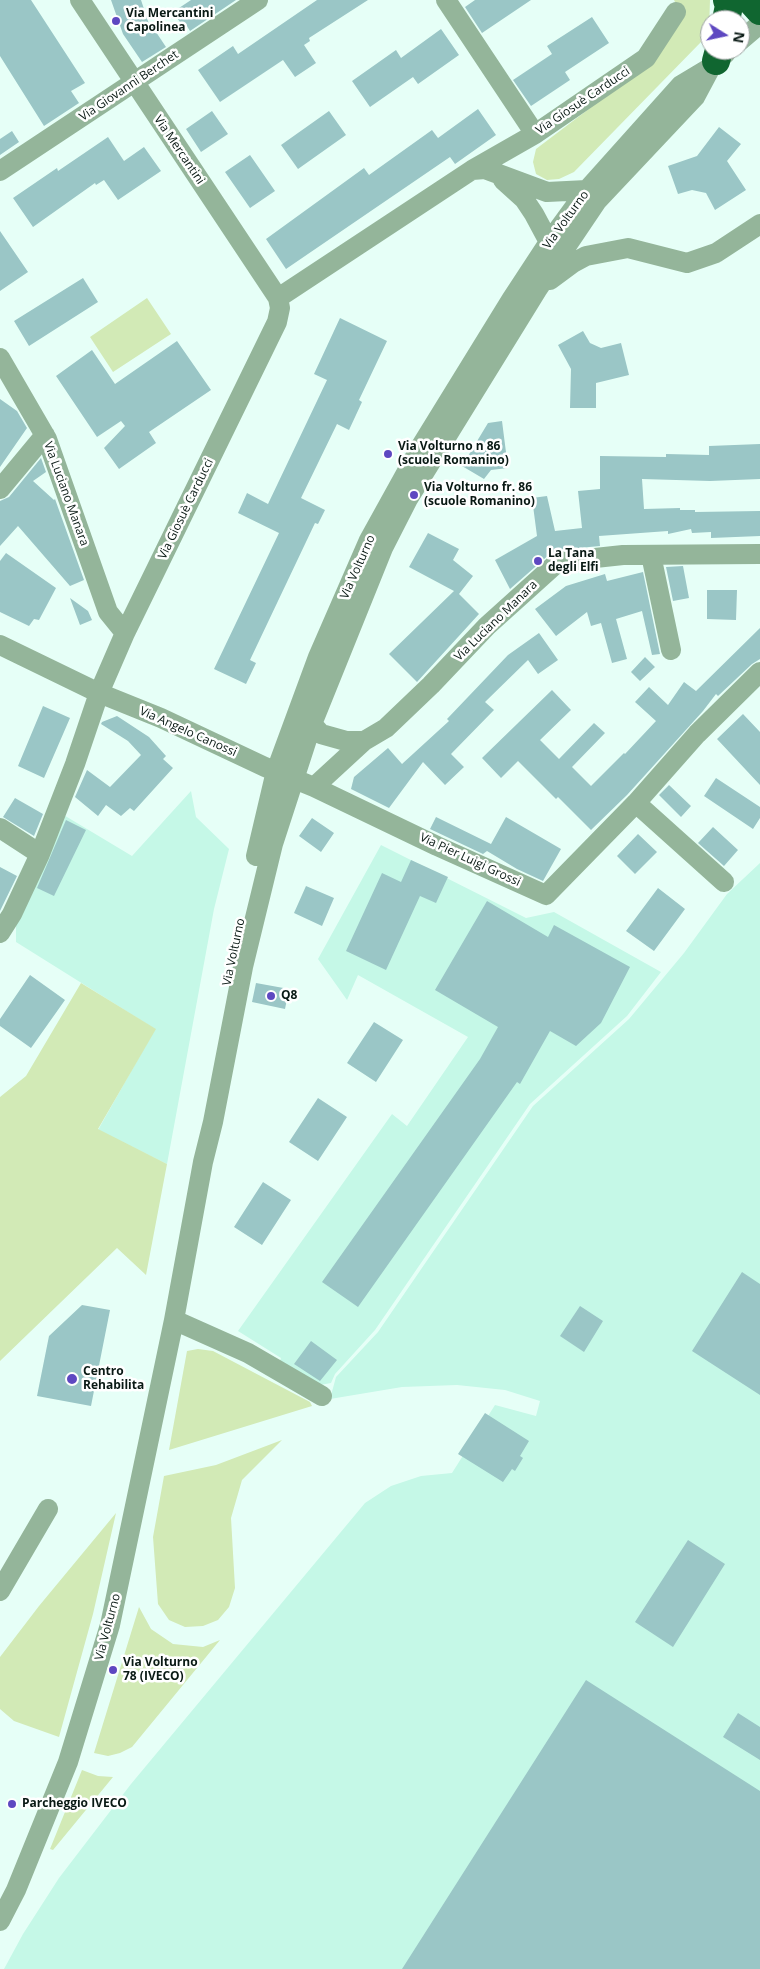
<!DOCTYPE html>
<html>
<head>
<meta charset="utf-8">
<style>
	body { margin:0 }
	#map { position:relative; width:760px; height:1969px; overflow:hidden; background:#e6fff7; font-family:"Open Sans",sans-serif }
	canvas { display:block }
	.north { position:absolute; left:700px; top:10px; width:50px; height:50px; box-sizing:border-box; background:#fff; border:1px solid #9da3a1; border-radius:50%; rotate:100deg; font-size:14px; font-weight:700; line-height:20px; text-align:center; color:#091914 }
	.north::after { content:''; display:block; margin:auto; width:18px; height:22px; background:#5e48c1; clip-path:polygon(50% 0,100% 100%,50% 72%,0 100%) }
</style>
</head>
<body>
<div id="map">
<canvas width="760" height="1969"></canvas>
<div class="north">N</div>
</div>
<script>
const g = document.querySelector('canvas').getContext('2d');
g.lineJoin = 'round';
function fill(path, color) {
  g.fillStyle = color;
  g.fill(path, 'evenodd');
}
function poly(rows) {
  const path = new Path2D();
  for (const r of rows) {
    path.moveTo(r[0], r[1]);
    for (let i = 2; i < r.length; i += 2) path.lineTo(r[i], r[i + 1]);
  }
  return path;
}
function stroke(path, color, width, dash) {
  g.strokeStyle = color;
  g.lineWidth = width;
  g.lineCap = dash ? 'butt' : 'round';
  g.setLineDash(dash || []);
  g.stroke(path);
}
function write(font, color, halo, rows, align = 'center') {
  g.font = font + ' "Open Sans",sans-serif';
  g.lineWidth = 5;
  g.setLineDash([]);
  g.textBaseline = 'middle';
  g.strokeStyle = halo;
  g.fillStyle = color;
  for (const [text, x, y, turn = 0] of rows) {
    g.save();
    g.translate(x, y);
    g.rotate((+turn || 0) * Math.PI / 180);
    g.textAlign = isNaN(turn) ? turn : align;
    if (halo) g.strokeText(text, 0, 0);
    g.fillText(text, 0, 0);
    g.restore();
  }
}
fill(poly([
	[191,791,196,817,229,849,214,909,167,1164,98,1130,155,1029,16,942,16,925,62,814,132,856],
	[381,845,526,918,554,912,661,972,627,1016,530,1104,375,1330,335,1374,331,1383,320,1385,279,1363,281,1358,238,1331,392,1114,407,1126,468,1037,358,975,347,1000,318,959],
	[760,863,760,1969,4,1969,23,1934,59,1878,131,1784,365,1503,391,1486,421,1476,452,1473,495,1405,536,1416,540,1401,505,1390,457,1385,402,1387,330,1399,336,1377,378,1332,533,1106,629,1019,684,953,727,894]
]), '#c5f8e7');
fill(poly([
	[674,0,710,0,709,31,701,42,574,172,559,179,547,180,536,174,533,162,536,149,652,61,676,4],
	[147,298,171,334,113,372,90,337],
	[81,983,156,1029,98,1129,167,1164,146,1275,117,1248,0,1361,0,1097,26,1076],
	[198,1349,213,1351,310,1402,312,1406,169,1450,187,1351],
	[282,1440,242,1480,231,1518,235,1588,229,1607,218,1620,203,1626,185,1627,169,1620,158,1604,153,1537,164,1476,216,1465],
	[116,1513,93,1614,59,1737,14,1721,0,1709,0,1657,39,1606],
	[139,1607,151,1629,173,1644,203,1647,220,1640,132,1747,120,1753,108,1756,94,1753],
	[82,1770,98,1776,113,1777,53,1850,50,1849]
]), '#d2eab6');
fill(poly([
	[0,0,31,0,85,83,71,91,79,103,44,126,0,56],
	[111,0,141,0,150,27,152,26,166,47,142,62,123,34],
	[191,0,236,0,190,31,185,23,182,25,173,12],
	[317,0,368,0,309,38,310,41,304,45,316,63,295,77,283,60,220,102,198,70,233,46,238,54],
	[475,0,531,0,482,33,465,7],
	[592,17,609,43,565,72,570,80,531,106,513,80,552,54,547,46],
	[441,29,459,55,418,84,413,77,370,107,352,81,396,50,401,58],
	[478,109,496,135,455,164,450,157,286,269,266,239,364,168,369,175,432,130,438,138],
	[212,111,228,134,201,152,186,129],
	[329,111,346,135,298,169,281,145],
	[719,127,741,144,727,161,746,190,715,210,706,193,692,190,678,194,668,166,697,156],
	[12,131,19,142,0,155,0,139],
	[108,137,124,161,144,147,161,171,118,200,104,180,96,185,95,183,33,227,13,198,57,168,58,171],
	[250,155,275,191,250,208,225,172],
	[0,231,28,272,0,291],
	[83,278,98,302,29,346,14,321],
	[340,318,387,341,359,400,362,402,349,430,337,424,301,498,325,510,318,524,315,523,250,660,256,663,246,684,214,669,279,533,238,513,247,493,268,504,327,380,314,374],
	[583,331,590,343,601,348,621,343,629,375,596,383,596,408,570,408,571,369,558,345],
	[177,341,211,390,149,432,156,443,119,469,104,448,125,426,121,421,97,437,56,376,92,350,115,384],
	[0,399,17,411,27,428,0,467],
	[502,421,508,468,491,470,484,479,462,466,488,423],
	[760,444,760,479,710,481,642,479,644,509,680,508,680,510,695,510,695,512,760,511,760,536,711,538,711,532,692,533,691,529,668,534,668,531,599,536,600,546,557,550,551,553,510,589,495,560,537,536,532,498,547,496,555,531,582,528,578,491,600,489,600,456,666,457,666,454,709,455,709,446],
	[41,458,46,472,33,481,54,500,55,499,84,580,70,586,18,526,0,546,0,501,9,497],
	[428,533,459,549,453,560,473,576,459,594,479,614,417,682,389,654,454,591,409,567],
	[6,553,56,588,39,620,34,619,29,626,0,612,0,561],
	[683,566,689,598,673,601,666,567],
	[643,572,660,654,652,655,642,611,616,619,627,659,612,663,601,623,591,626,587,612,556,636,535,609,566,586,605,574,607,581],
	[707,590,737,590,736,620,707,619],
	[70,598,88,611,92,620,80,625],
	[760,628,760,659,752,664,718,696,716,694,703,711,627,795,591,830,558,797,556,799,518,761,501,778,482,758,552,690,571,710,540,740,559,759,594,723,605,733,572,767,591,786,624,753,625,754,656,721,635,702,649,687,668,705,684,682,696,691],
	[539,633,558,660,538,674,528,660,485,702,494,710,451,754,464,767,445,785,423,762,389,808,351,789,354,777,388,748,402,764,449,721,447,719,508,655],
	[645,657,655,667,640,681,631,672],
	[43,706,70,718,44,778,18,766],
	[743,714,760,732,760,785,717,739],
	[117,716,149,737,166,756,163,759,173,768,134,811,130,808,121,816,106,805,98,816,75,797,87,770,110,787,141,755,128,741,101,724,102,722],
	[716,778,760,807,760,818,753,829,704,796],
	[669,785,691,806,681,817,659,795],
	[15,798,43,814,34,836,3,817],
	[436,817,491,844,506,817,561,849,543,881,517,869,487,851,483,854,430,829],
	[312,818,334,833,321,852,299,836],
	[66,820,86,830,54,896,37,888],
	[713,827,738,850,724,866,698,843],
	[638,834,657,852,635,874,617,856],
	[411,860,448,877,436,903,420,896,386,970,346,951,382,873,401,882],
	[0,867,17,876,0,911],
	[306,886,334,898,322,926,294,913],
	[658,888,685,909,654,951,626,931],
	[487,901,548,937,554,925,630,967,601,1023,576,1046,550,1031,520,1084,517,1082,358,1307,322,1282,480,1059,498,1027,435,990],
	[30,975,65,1000,31,1048,0,1026,0,1019],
	[256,983,289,989,285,1009,252,1002],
	[374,1022,403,1040,376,1082,347,1063],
	[318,1098,347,1117,318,1161,289,1142],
	[263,1182,291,1200,262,1245,234,1227],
	[742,1272,760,1284,760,1395,692,1351],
	[82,1305,110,1310,91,1406,37,1396,49,1336],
	[580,1306,603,1321,584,1352,560,1336],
	[311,1341,337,1360,320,1381,294,1364],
	[485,1413,529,1441,520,1456,523,1458,515,1471,512,1469,503,1482,458,1454],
	[688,1540,725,1564,673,1647,635,1622],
	[586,1680,760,1791,760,1969,402,1969],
	[738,1713,760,1727,760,1760,723,1737]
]), '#9ac6c6');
stroke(poly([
	[446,0,535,134],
	[740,41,760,24],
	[472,170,485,169,547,192,587,190],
	[0,171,258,0],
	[503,180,524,199,534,214,549,242],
	[550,280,573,263,586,256,628,248,687,263,716,253,760,224],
	[278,298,472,170,535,134,646,58,676,12],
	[0,358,47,439,108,612,125,633],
	[0,489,45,435],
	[651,555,671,650],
	[0,645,99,693,161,718,265,767,314,787,437,846,546,895,636,803,697,734,760,672],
	[312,724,321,734,346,741,364,741,386,728,431,685,487,626,558,562,623,555,760,554],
	[314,787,364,741],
	[636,803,724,882],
	[0,828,40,854],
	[256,856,276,771,318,657,369,540,421,446,511,300,549,242,587,190,681,85,711,67],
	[0,933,12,914,40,854,75,764,99,693,125,633,277,322,280,308,278,298,80,0],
	[174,1320,248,1353,322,1396],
	[0,1591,48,1509],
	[0,1921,16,1890,68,1762,110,1625,174,1320,203,1162,213,1122,243,967,273,844,312,724,383,548,408,499,537,290,597,201,695,97,711,67,726,53]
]), '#94b59a', 20);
stroke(poly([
	[750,0,760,11],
	[726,20,729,6,727,0],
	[716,61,719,50]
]), '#106630', 28);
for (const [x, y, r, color] of [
	[116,21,5,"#5e48c1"],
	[388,454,5,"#5e48c1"],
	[414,495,5,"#5e48c1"],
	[538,561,5,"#5e48c1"],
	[271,996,5,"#5e48c1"],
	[72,1379,6,"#5e48c1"],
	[113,1670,5,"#5e48c1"],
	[12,1804,5,"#5e48c1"]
]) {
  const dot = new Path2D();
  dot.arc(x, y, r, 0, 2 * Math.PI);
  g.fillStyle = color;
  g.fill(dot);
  stroke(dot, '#fff', 2);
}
write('bold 12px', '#091914', '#fff', [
	["Via Mercantini",126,14],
	["Capolinea",126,28],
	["Via Volturno n 86",398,447],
	["(scuole Romanino)",398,461],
	["Via Volturno fr. 86",424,488],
	["(scuole Romanino)",424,502],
	["La Tana",548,554],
	["degli Elfi",548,568],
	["Q8",281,996],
	["Centro",83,1372],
	["Rehabilita",83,1386],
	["Via Volturno",123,1663],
	["78 (IVECO)",123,1677],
	["Parcheggio IVECO",22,1804]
], 'left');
write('12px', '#091914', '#fff', [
	["Via Giovanni Berchet",129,86,-34],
	["Via Giosuè Carducci",583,101,-34],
	["Via Mercantini",179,150,56],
	["Via Volturno",566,220,-54],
	["Via Luciano Manara",66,494,70],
	["Via Giosuè Carducci",186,509,-64],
	["Via Volturno",358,567,-66],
	["Via Luciano Manara",496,621,-44],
	["Via Angelo Canossi",188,732,24],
	["Via Pier Luigi Grossi",470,860,25],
	["Via Volturno",234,952,-78],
	["Via Volturno",108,1627,-75]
]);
</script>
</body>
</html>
